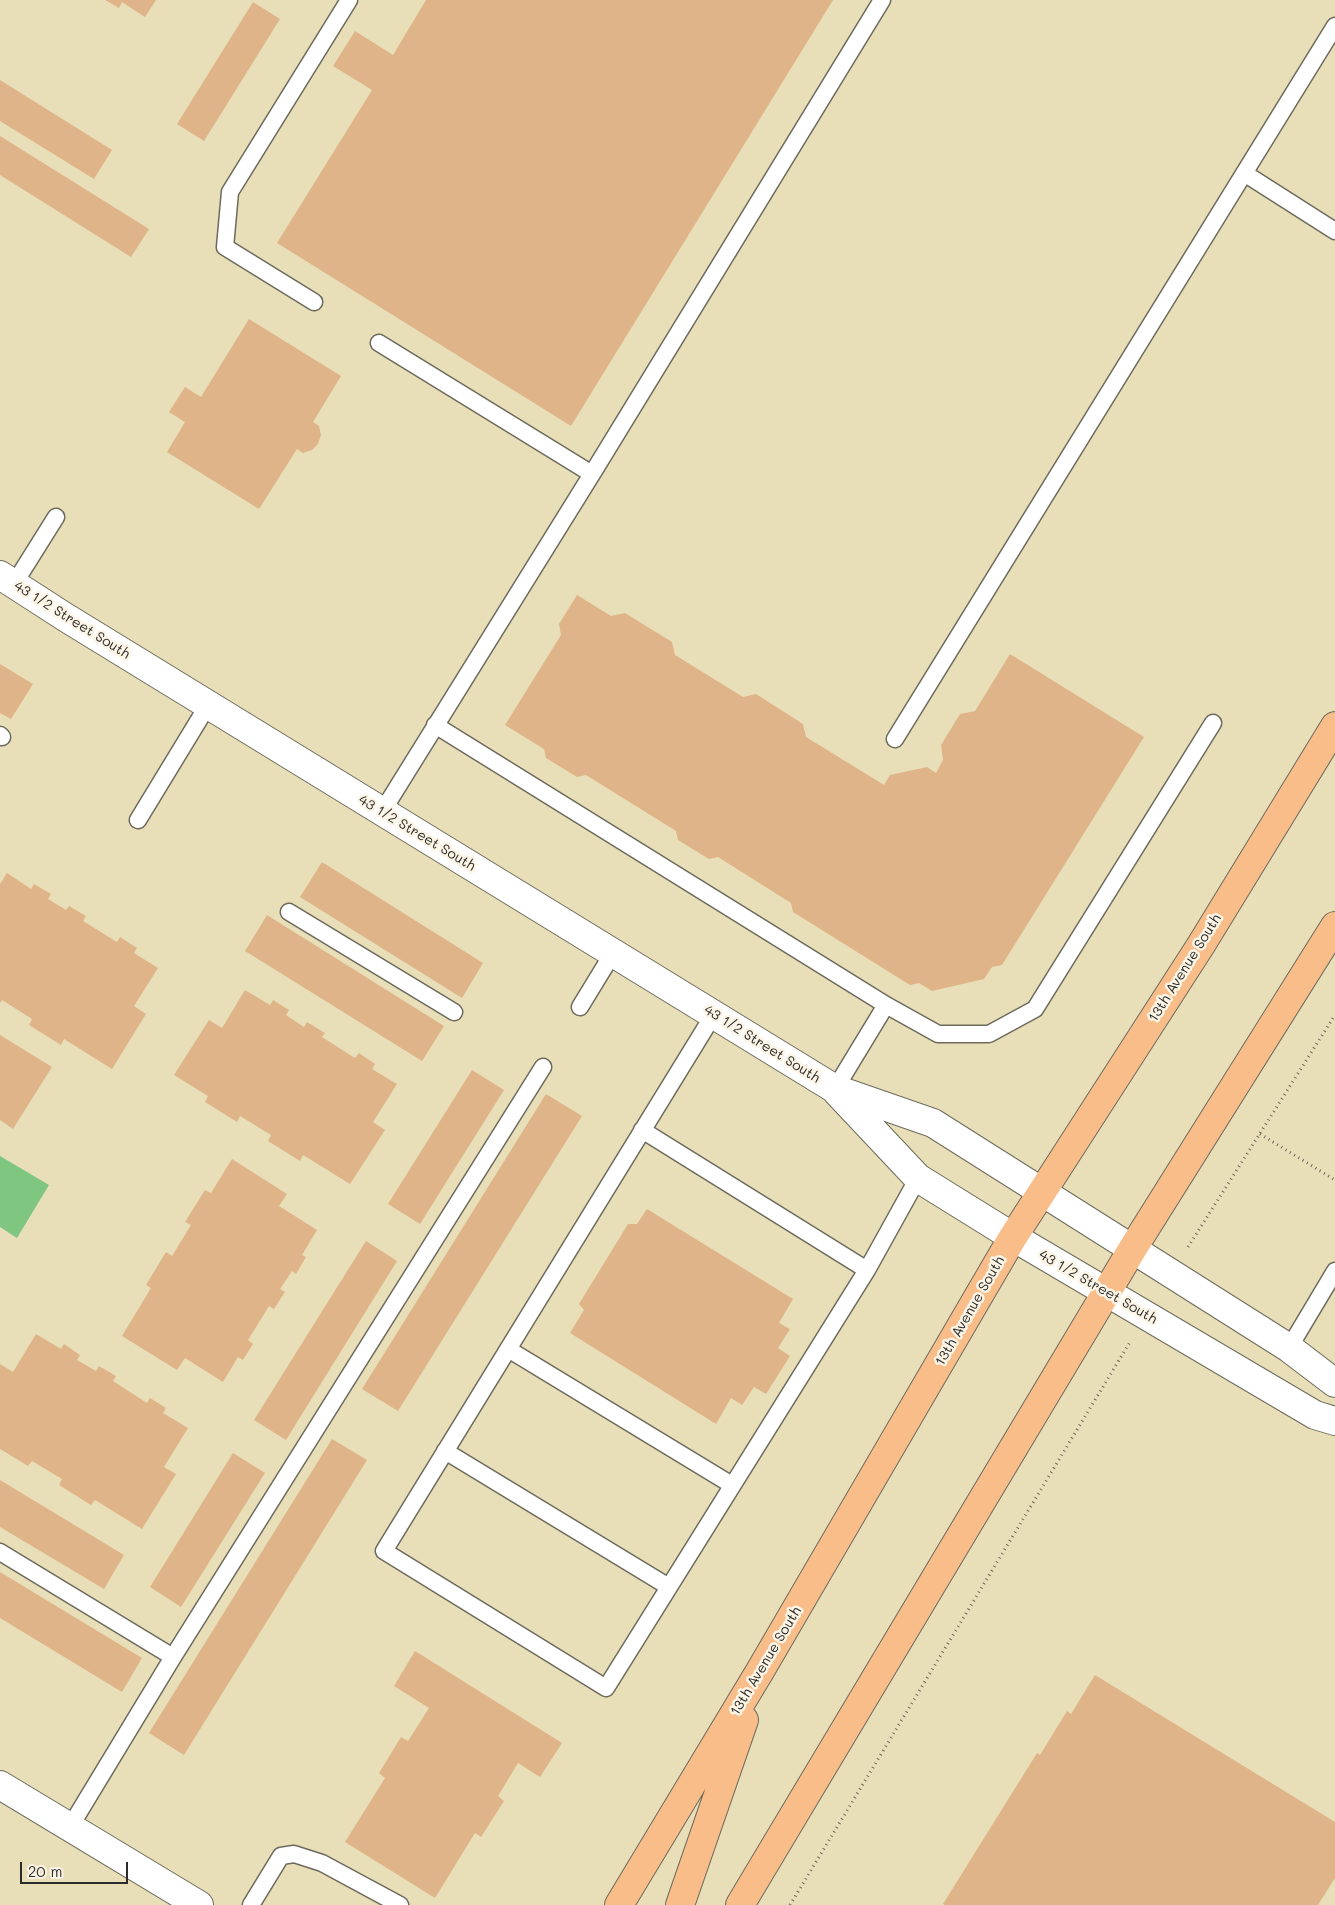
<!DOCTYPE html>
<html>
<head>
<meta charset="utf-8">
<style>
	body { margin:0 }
	#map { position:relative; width:1335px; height:1905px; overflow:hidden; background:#e8dfb9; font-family:Mali,sans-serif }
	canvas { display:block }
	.scale { position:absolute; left:20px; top:1862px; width:108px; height:22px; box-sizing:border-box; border:2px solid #2b2b2b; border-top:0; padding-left:6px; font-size:15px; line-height:18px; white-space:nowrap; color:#2b2b2b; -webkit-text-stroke:4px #fcf5e5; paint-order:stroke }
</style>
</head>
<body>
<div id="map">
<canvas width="1335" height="1905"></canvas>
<div class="scale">20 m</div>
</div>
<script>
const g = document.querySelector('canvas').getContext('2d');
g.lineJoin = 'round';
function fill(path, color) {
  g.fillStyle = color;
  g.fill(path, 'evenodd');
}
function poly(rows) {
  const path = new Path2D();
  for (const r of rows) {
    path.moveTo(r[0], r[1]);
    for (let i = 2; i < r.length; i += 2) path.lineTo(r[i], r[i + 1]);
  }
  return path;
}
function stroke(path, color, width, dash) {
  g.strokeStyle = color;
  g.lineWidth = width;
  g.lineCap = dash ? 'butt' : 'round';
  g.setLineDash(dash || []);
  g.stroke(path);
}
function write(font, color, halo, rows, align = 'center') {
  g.font = font + ' Mali,sans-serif';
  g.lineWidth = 5;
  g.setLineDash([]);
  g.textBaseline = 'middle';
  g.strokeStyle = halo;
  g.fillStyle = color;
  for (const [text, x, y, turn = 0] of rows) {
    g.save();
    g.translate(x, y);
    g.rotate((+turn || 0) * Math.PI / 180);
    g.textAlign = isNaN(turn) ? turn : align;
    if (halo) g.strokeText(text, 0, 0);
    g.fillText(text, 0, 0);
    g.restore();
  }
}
fill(poly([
	[0,1156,49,1185,17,1238,0,1227]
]), '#7fc681');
fill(poly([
	[105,0,156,0,145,17,122,2,119,8],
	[426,0,833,0,571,426,277,243,372,90,333,66,355,31,393,55],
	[253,2,280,19,204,141,177,124],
	[0,80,112,150,94,179,0,121],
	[0,136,149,229,131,257,0,175],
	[249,319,341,376,313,422,319,426,321,435,318,444,312,450,303,453,297,449,259,509,167,452,185,422,169,412,185,387,201,397],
	[577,595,611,616,625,613,672,642,675,655,743,697,756,694,803,724,806,737,884,785,890,775,927,767,936,773,943,760,941,745,960,714,975,711,1010,654,1144,737,1002,965,992,967,984,979,932,991,919,983,910,985,793,912,791,903,718,857,709,859,678,840,676,831,586,775,577,777,546,758,544,749,505,725,561,635,559,624],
	[0,664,33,684,11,719,0,713],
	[322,862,483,963,462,998,300,897],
	[7,873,31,889,34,884,51,894,48,899,66,910,69,906,86,916,83,921,117,942,120,937,137,948,134,953,158,968,134,1006,146,1014,112,1069,64,1039,61,1045,29,1025,32,1019,2,1000,0,1003,0,884],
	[267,915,444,1026,422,1061,245,951],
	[245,990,270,1005,273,1000,289,1010,286,1015,304,1027,307,1022,325,1033,322,1037,355,1058,359,1053,375,1064,372,1069,397,1084,373,1122,385,1130,350,1184,303,1155,300,1161,268,1141,271,1135,240,1116,237,1122,205,1102,208,1096,174,1075,209,1020,222,1028],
	[0,1035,52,1067,13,1129,0,1120],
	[472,1070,504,1090,420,1224,388,1204],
	[546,1094,582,1116,398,1411,362,1389],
	[232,1159,287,1194,279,1206,317,1230,302,1255,306,1257,296,1274,292,1271,280,1289,285,1292,274,1309,269,1306,248,1340,253,1344,243,1360,238,1357,223,1382,185,1358,177,1370,122,1336,151,1288,146,1285,166,1252,172,1256,191,1225,185,1222,205,1190,211,1193],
	[647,1209,793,1299,779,1323,790,1329,778,1348,790,1356,766,1394,754,1387,742,1405,731,1398,716,1424,570,1333,584,1310,579,1304,628,1224,637,1224],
	[366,1241,397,1261,286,1440,254,1420],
	[36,1334,61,1349,64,1344,80,1355,77,1360,96,1371,99,1366,116,1376,113,1381,147,1403,150,1398,166,1408,163,1413,188,1428,164,1467,176,1474,142,1529,95,1500,91,1505,59,1485,62,1479,32,1461,28,1466,0,1449,0,1364,13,1372],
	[332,1439,367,1460,184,1755,149,1733],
	[233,1453,265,1473,181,1607,150,1587],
	[0,1480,124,1555,104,1589,0,1527],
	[0,1572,142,1658,122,1692,0,1618],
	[415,1651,562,1743,540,1777,518,1763,498,1796,504,1801,481,1837,475,1833,435,1898,345,1842,385,1778,379,1773,401,1737,408,1741,429,1708,394,1686],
	[1095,1675,1335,1822,1335,1878,1318,1905,945,1905,943,1904,1037,1753,1040,1755,1067,1711,1071,1714]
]), '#deb488');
const lane = poly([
	[1244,173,1335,231],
	[314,302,225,247,230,192,349,0],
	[379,343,592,474,382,812],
	[592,474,882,0],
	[14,584,56,517],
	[435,725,886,1005,938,1034,989,1034,1035,1009,1213,723],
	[0,735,2,737],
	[895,739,1335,26],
	[138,820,208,705],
	[289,912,454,1012],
	[580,1007,613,953],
	[714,1014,384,1551,606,1688,867,1270,918,1178],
	[835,1089,886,1005],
	[642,1130,867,1270],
	[1289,1348,1335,1271],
	[508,1349,732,1485],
	[445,1451,669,1587],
	[0,1552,173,1657],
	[70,1827,173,1657,543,1067],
	[251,1905,281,1856,294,1854,322,1863,400,1905]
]);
const street = poly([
	[0,575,65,617,835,1089,933,1123,1289,1348,1335,1383],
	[837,1092,918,1178,1013,1237,1315,1415,1335,1421],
	[0,1785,199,1905]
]);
const primary = poly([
	[619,1905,760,1671,1013,1237,1201,945,1335,726],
	[680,1905,744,1720],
	[740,1905,1133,1248,1335,926]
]);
stroke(lane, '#6d6a5d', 19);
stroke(street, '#6d6a5d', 30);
stroke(primary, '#6d6a5d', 30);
stroke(poly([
	[1260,1134,1335,1180],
	[1188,1247,1335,1015],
	[790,1905,1130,1342]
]), '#6d6a5d', 3, [1, 4]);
stroke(lane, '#fff', 16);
stroke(street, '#fff', 28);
stroke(primary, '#f8bd89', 28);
write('14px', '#2b2b2b', '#fcf5e5', [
	["43 1/2 Street South",72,620,32],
	["43 1/2 Street South",417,833,31],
	["13th Avenue South",1185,968,-58],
	["43 1/2 Street South",762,1044,32],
	["43 1/2 Street South",1098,1287,30],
	["13th Avenue South",970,1311,-60],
	["13th Avenue South",766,1661,-59]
]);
</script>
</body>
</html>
